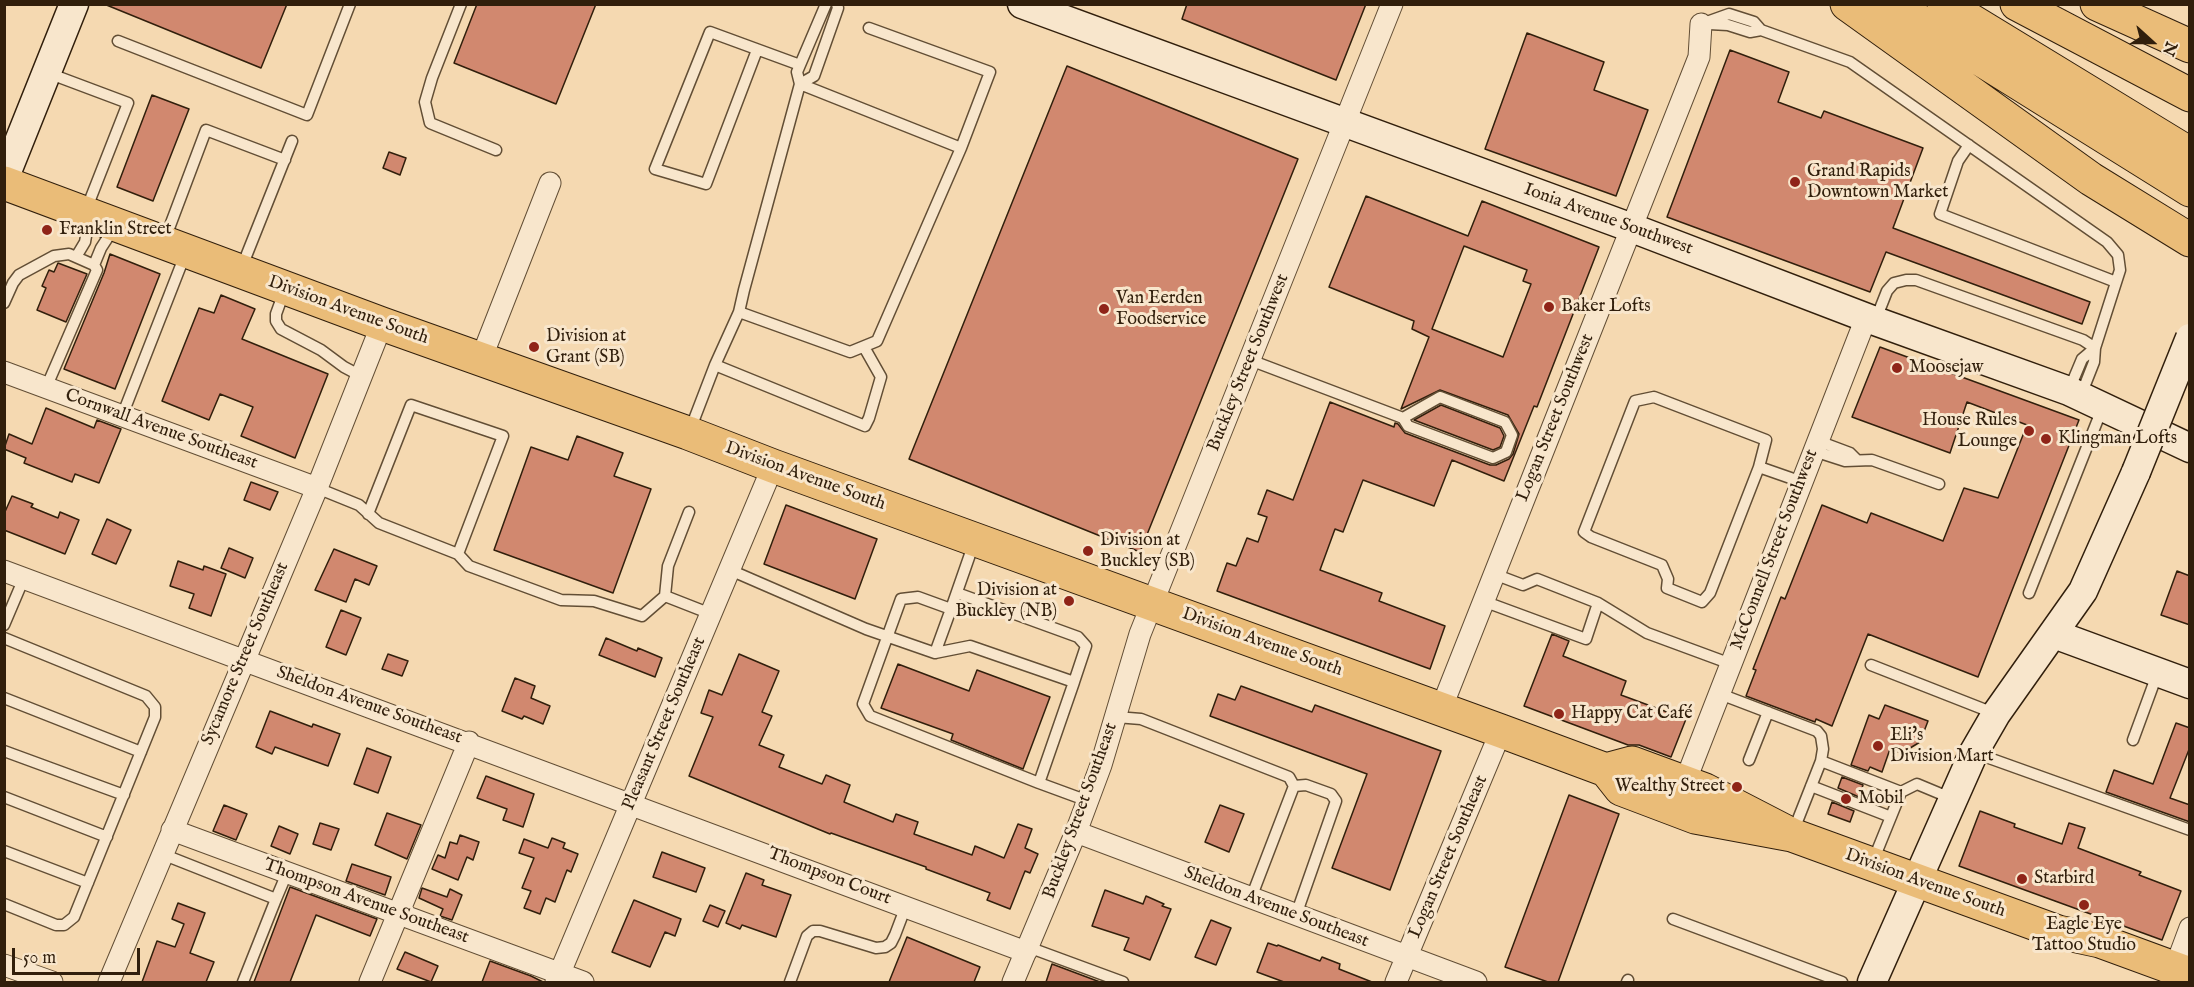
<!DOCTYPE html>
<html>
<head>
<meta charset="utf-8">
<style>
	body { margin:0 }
	#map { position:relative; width:2194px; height:987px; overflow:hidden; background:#f5d9b1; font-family:"IM FELL English",serif }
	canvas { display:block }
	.frame { position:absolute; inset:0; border:6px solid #311f0c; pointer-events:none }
	.north { position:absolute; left:2122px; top:12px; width:60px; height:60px; -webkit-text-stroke:4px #f8e6cc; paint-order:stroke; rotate:111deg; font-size:16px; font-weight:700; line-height:24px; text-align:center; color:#311f0c }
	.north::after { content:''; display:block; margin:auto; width:21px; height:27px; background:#311f0c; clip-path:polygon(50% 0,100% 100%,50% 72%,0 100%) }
	.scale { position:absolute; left:12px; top:948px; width:128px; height:27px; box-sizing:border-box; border:3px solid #311f0c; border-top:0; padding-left:8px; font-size:18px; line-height:21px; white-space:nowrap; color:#311f0c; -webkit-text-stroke:4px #f8e6cc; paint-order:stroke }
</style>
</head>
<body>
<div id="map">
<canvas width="2194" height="987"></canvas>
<div class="frame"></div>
<div class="north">N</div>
<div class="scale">50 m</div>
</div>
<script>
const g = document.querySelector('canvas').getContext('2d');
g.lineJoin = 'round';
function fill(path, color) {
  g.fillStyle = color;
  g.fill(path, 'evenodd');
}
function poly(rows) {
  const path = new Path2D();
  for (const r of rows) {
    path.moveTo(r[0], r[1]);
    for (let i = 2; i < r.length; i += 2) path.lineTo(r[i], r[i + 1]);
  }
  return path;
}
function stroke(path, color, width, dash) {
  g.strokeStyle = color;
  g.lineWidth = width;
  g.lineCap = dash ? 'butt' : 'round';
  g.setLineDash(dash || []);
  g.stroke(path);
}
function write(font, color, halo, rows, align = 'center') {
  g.font = font + ' "IM FELL English",serif';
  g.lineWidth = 6;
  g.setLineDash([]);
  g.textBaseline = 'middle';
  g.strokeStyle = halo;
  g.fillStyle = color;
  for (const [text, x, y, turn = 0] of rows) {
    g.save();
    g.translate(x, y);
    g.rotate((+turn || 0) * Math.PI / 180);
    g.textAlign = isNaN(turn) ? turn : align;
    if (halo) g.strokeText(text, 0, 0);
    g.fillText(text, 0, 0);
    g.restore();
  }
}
const building = poly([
	[104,4,287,4,261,68,104,4],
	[477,4,596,4,556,104,454,63,477,4],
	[1187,4,1366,4,1336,80,1182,19,1187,4],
	[1527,33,1604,62,1594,90,1648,110,1616,196,1485,149,1527,33],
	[1730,50,1789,72,1778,102,1821,118,1824,111,1923,148,1893,228,2090,302,2082,324,1886,252,1870,292,1667,217,1730,50],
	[1067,66,1298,159,1140,552,909,459,1067,66],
	[152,95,189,109,153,201,117,187,152,95],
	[389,152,406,158,400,175,383,168,389,152],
	[1366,196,1468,236,1482,201,1599,247,1537,407,1534,406,1504,481,1452,460,1434,506,1363,480,1343,532,1335,529,1320,570,1382,593,1379,601,1445,626,1430,669,1217,591,1227,563,1236,566,1247,538,1258,542,1267,517,1258,514,1267,490,1293,500,1330,402,1394,427,1395,423,1398,424,1405,433,1490,465,1496,465,1509,459,1513,454,1519,434,1508,415,1440,390,1401,409,1429,337,1412,329,1414,321,1329,287,1366,196],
	[1464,246,1527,270,1523,281,1531,284,1503,357,1432,329,1464,246],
	[110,254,160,274,115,389,64,369,104,273,110,254],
	[58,263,87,274,66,322,37,310,46,288,42,286,49,270,54,272,58,263],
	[221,295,255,309,242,339,328,374,295,458,241,436,253,407,220,394,209,420,162,401,199,308,214,313,221,295],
	[1880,347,2079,420,1978,677,1868,634,1832,726,1816,719,1815,722,1746,696,1756,670,1753,669,1781,597,1785,599,1822,505,1867,523,1871,513,1943,541,1964,488,1998,498,2027,425,1967,402,1950,453,1852,417,1880,347],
	[1441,405,1500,428,1504,436,1500,447,1493,450,1414,420,1441,405],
	[46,408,94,428,97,420,121,429,99,483,75,474,72,482,24,463,26,458,4,449,9,434,32,444,46,408],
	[577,436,623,453,614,476,651,489,613,593,494,550,531,447,568,460,577,436],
	[251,482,278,492,270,510,244,500,251,482],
	[12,496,33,504,31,507,58,518,60,512,79,520,65,554,4,530,4,514,12,496],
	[786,505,877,539,855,599,764,564,786,505],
	[107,519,131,530,116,564,92,554,107,519],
	[229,548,253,558,245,578,221,568,229,548],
	[334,549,377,566,369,585,355,579,346,602,315,590,334,549],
	[178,561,203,570,204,566,226,574,211,616,189,608,194,594,170,586,178,561],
	[2177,571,2190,576,2190,625,2161,615,2177,571],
	[341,610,361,618,346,655,326,647,341,610],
	[1552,634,1569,641,1563,656,1626,681,1621,695,1686,719,1671,757,1639,745,1628,745,1524,706,1552,634],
	[606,638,637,651,638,648,662,658,655,677,599,655,606,638],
	[388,654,408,661,402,676,382,669,388,654],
	[739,654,779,671,762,712,772,716,759,745,784,755,779,767,822,784,826,775,850,785,844,802,893,822,896,814,918,822,914,834,972,855,975,846,1004,858,1018,824,1032,829,1025,848,1038,854,1030,873,1025,871,1010,909,987,900,990,893,926,869,926,867,831,833,830,834,689,776,713,717,701,713,709,690,722,695,739,654],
	[898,664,969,691,977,670,1050,697,1023,769,951,740,953,734,881,708,898,664],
	[515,678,535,686,531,698,550,706,543,724,524,716,522,719,502,711,515,678],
	[1241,686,1312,712,1315,705,1441,751,1390,890,1332,868,1367,774,1210,716,1218,694,1235,700,1241,686],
	[1885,705,1928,721,1920,742,1902,753,1890,749,1882,772,1870,767,1868,771,1851,765,1869,715,1879,719,1885,705],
	[270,711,312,727,313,724,340,734,328,766,275,747,272,754,256,747,270,711],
	[2176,723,2190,728,2190,747,2170,798,2190,805,2190,822,2106,792,2114,770,2153,784,2176,723],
	[367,748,391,757,378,793,354,784,367,748],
	[486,776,534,794,523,827,503,820,507,809,477,798,486,776],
	[1842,777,1863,785,1859,797,1838,788,1842,777],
	[1569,795,1619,814,1558,982,1548,982,1505,967,1569,795],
	[1832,802,1854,811,1850,822,1828,814,1832,802],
	[224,805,247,814,236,840,213,831,224,805],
	[1220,805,1244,814,1229,852,1205,842,1220,805],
	[1980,811,2015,824,2014,827,2062,844,2069,823,2085,828,2078,848,2141,872,2139,875,2181,891,2162,940,1959,866,1980,811],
	[387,813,421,825,407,859,375,845,387,813],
	[320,823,339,829,331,850,313,844,320,823],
	[279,826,298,834,290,854,271,846,279,826],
	[460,835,479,842,473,860,467,857,458,880,432,869,438,855,445,858,450,842,457,844,460,835],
	[552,838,565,843,563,848,578,854,571,872,567,870,555,902,546,898,540,914,524,908,531,891,522,888,534,858,519,853,524,839,548,848,552,838],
	[662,852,705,868,696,892,653,877,662,852],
	[352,864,391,877,385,895,346,881,352,864],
	[746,873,764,880,762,885,791,895,776,937,742,925,740,929,726,923,746,873],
	[290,887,377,919,370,936,316,915,290,982,254,982,290,887],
	[422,888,447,897,450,889,462,895,452,920,440,916,443,909,419,898,422,888],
	[1105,890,1143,904,1146,896,1164,904,1162,906,1171,909,1150,960,1124,950,1129,938,1092,926,1105,890],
	[634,900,681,919,675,936,665,932,650,967,612,952,634,900],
	[178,903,205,913,190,953,214,962,206,982,142,982,157,941,175,947,184,924,172,919,178,903],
	[710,905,725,911,718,927,703,921,710,905],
	[1211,920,1231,928,1216,965,1195,957,1211,920],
	[907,937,980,967,974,982,889,982,907,937],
	[1268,943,1277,946,1278,945,1320,961,1322,957,1340,964,1339,969,1372,982,1284,982,1257,972,1268,943],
	[405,952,438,966,431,982,397,969,405,952],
	[490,961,531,976,543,982,482,982,490,961],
	[1052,964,1100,982,1046,982,1052,964]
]);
fill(building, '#d1886f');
stroke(building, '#311f0c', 1.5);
const lane = poly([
	[461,4,432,78,425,102,430,123,496,150],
	[826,4,797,72,800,84,814,76,838,8,837,4],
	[1701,24,1729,14,1754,22,1761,30,1850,62,2107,242,2118,255,2120,270,2095,348,2094,362,2081,395],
	[1709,24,1728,25,1750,32,1761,30],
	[869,28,990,72,961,148],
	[118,41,307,115,350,4],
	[757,50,706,184,655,169,710,32,800,65],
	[48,73,128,103,86,210],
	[800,84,961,148,877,341,850,352,739,312,744,290,800,84],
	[1969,145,1958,161,1940,214,2116,282],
	[165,239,206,130,285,160],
	[76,257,85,242,89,219],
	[94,265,101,248,114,228],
	[241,269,292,141],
	[284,292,276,314,276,321,281,329,321,350,344,367,361,376],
	[4,303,13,283,19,275,54,256,69,254,94,265,97,270,46,388],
	[1876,319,1887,291,1894,283,1906,280,1916,280,2083,340,2095,348],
	[1250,360,1403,418],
	[715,365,865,426,869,418,881,377,864,347],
	[2069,390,2082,359,2095,348],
	[1440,397,1505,422,1512,435,1506,452,1493,458,1408,426,1403,418,1440,397],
	[122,416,185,255],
	[690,430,715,365,739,312],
	[1818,441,1850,453,1856,459],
	[1814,451,1845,461,1872,460,1939,484],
	[1759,467,1710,593,1702,602,1667,588,1668,579,1662,565,1591,537,1584,532,1635,401,1654,397,1766,440,1759,467,1802,482],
	[317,488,359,505,379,523,458,554,469,566,561,600,594,601,642,616,665,596,711,614],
	[368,514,411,405,503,436,458,554],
	[974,543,951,609,918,597,901,599,863,704,870,716,1039,783],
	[730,570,866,629,935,653,970,646,1074,682,1039,783,1088,801],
	[1494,574,1523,585,1537,579,1598,603,1647,633,1731,664],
	[957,593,1078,637,1086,646,1074,682],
	[2029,593,2102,409],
	[665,596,668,566,689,512],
	[1483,601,1586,639,1598,603],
	[4,625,24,578],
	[4,638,146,696,155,707,155,717,74,917,64,925,56,925,4,904],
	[935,653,951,609],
	[1871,665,1996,714],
	[1720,694,1817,731,1821,736,1823,749,1821,761],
	[4,698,141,752],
	[1116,717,1141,719,1289,777,1294,786,1251,898],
	[2133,740,2158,672],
	[4,751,124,795],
	[1975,753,2190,830],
	[1749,760,1768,712],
	[1294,786,1306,785,1331,794,1336,801,1296,915],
	[1811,786,1891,817],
	[4,797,107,837],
	[1793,832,1821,761,1901,792],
	[4,851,88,883],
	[162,854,276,899,243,982],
	[1873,861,1901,792,1917,784,1953,799],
	[276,899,287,873],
	[1673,919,1842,982],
	[1028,947,1123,982],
	[790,982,807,936,813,931,820,931,876,948,885,947,891,943,895,935,906,906],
	[1627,982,1628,980]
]);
const street = poly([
	[481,359,550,183],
	[4,372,317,488],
	[4,571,1026,952],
	[1441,709,1699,57,1701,24],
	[1685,782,1866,318],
	[172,830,583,982],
	[1076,832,1476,982],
	[4,965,52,982],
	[2171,979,2190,928],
	[109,982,317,488,382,324],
	[370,982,469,742],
	[556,982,773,466],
	[1013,982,1076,832,1101,765,1140,634,1392,4],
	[1396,982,1501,731]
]);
const secondary = poly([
	[1022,4,1632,228,1875,321,2069,391,2190,448],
	[4,179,74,4],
	[2054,634,2190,684],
	[1872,982,1974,752,1996,714,2083,591,2136,472]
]);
const primary = poly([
	[4,183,382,324,688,433,773,466,1501,731,1606,770,1621,789,1695,817,1792,835],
	[1606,770,1632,763,1705,790,1792,835,2058,932,2100,941,2190,974]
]);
const highway = poly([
	[1847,4,2091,179,2190,240],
	[1892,4,2190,190],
	[1944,4,2190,154],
	[2017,4,2190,95],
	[2097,4,2190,46]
]);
stroke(lane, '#624e35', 13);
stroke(street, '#624e35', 23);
stroke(secondary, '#311f0c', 31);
stroke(primary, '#311f0c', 35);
stroke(highway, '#311f0c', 35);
stroke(lane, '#f8e6cc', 10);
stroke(street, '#f8e6cc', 21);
stroke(secondary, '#f8e6cc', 28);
stroke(primary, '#eabc78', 33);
stroke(highway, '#eabc78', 33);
const secondaryBridge = poly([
	[2136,472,2190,338]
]);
stroke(secondaryBridge, '#311f0c', 31, []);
stroke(secondaryBridge, '#f8e6cc', 28);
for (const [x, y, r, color] of [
	[1795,182,6,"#8f2418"],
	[47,230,6,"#8f2418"],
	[1549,307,6,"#8f2418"],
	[1104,309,6,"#8f2418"],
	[534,347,6,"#8f2418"],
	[1897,368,6,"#8f2418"],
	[2029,431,6,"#8f2418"],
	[2046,439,6,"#8f2418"],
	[1088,551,6,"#8f2418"],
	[1069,601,6,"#8f2418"],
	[1559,714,6,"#8f2418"],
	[1878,746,6,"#8f2418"],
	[1737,787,6,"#8f2418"],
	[1846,799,6,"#8f2418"],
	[2022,879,6,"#8f2418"],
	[2084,905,6,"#8f2418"]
]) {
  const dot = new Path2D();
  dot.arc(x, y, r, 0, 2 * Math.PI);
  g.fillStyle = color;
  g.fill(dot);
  stroke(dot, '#f8e6cc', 2);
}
write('18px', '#311f0c', '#f8e6cc', [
	["Grand Rapids",1807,172],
	["Downtown Market",1807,193],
	["Franklin Street",59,230],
	["Van Eerden",1116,299],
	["Foodservice",1116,320],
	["Baker Lofts",1561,307],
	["Division at",546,337],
	["Grant (SB)",546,358],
	["Moosejaw",1909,368],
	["House Rules",2017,421,"right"],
	["Lounge",2017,442,"right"],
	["Klingman Lofts",2058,439],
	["Division at",1100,541],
	["Buckley (SB)",1100,562],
	["Division at",1057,591,"right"],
	["Buckley (NB)",1057,612,"right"],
	["Happy Cat Café",1571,714],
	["Eli's",1890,736],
	["Division Mart",1890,757],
	["Wealthy Street",1725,787,"right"],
	["Mobil",1858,799],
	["Starbird",2034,879],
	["Eagle Eye",2084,925,"center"],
	["Tattoo Studio",2084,946,"center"]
], 'left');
write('18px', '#311f0c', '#f8e6cc', [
	["Ionia Avenue Southwest",1608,220,20],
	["Division Avenue South",348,311,20],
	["Buckley Street Southwest",1249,363,-68],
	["Logan Street Southwest",1556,418,-68],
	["Cornwall Avenue Southeast",161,430,20],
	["Division Avenue South",805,477,20],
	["McConnell Street Southwest",1775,550,-69],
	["Division Avenue South",1262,643,20],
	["Sycamore Street Southeast",246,654,-67],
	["Sheldon Avenue Southeast",369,706,20],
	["Pleasant Street Southeast",665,724,-67],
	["Buckley Street Southeast",1081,811,-70],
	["Logan Street Southeast",1449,857,-67],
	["Thompson Court",829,877,21],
	["Division Avenue South",1925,884,20],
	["Thompson Avenue Southeast",366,902,20],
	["Sheldon Avenue Southeast",1276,908,21]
]);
</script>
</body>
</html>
